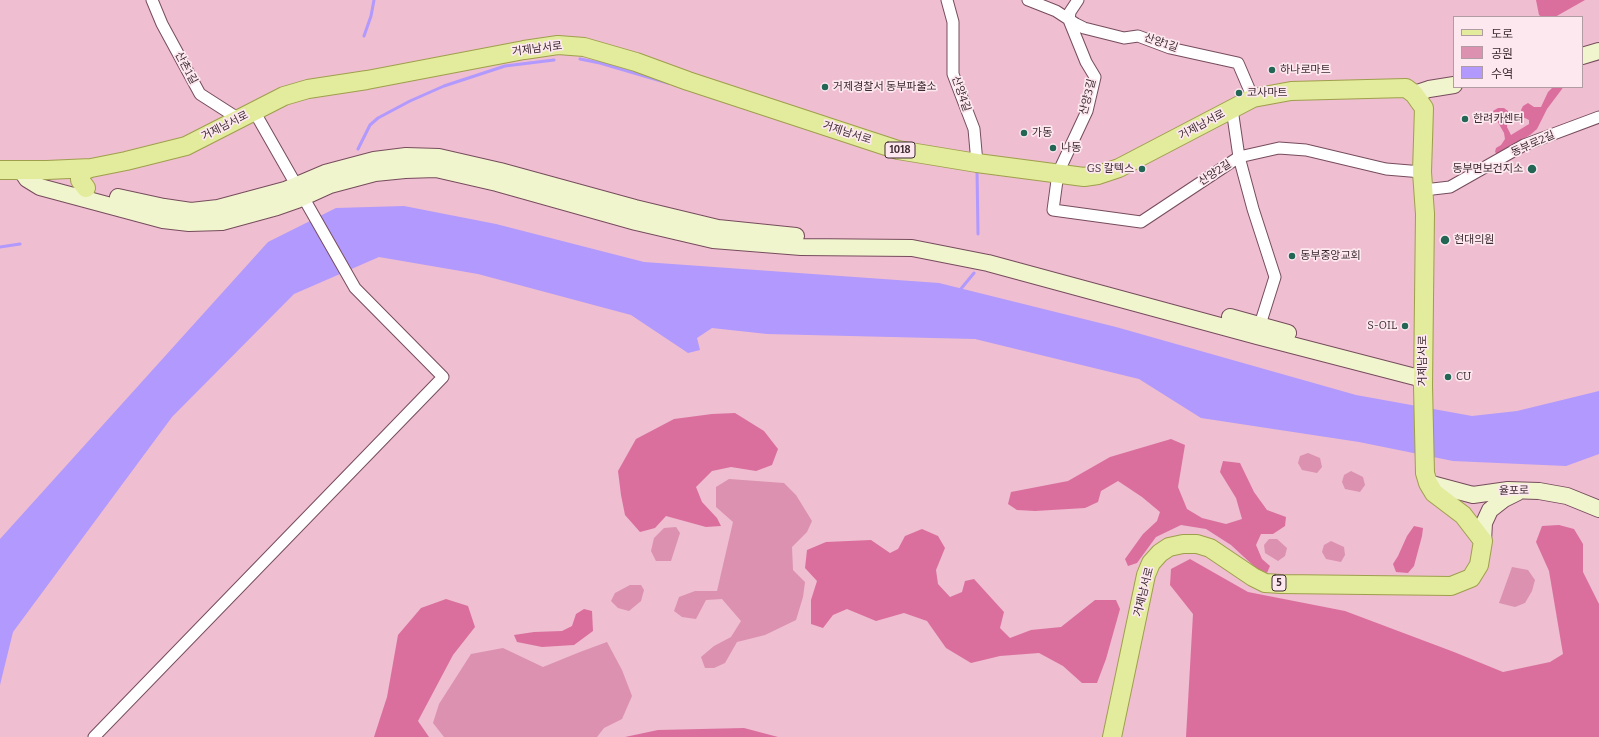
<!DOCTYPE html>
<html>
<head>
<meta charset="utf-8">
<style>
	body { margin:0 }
	#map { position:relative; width:1599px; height:737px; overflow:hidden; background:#efbed0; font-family:Bitter,"Noto Sans KR",serif }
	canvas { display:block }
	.legend { position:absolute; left:1453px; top:16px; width:130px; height:72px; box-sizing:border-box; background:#fde8ef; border:1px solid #b19ca3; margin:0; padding:5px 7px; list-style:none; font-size:12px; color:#3e2b32 }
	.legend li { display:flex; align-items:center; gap:8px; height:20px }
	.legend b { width:20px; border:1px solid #b19ca3 }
</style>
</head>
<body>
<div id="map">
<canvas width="1599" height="737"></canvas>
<ul class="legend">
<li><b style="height:5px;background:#e3eb9c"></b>도로</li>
<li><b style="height:11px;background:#db91af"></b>공원</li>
<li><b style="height:11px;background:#b199fd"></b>수역</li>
</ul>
</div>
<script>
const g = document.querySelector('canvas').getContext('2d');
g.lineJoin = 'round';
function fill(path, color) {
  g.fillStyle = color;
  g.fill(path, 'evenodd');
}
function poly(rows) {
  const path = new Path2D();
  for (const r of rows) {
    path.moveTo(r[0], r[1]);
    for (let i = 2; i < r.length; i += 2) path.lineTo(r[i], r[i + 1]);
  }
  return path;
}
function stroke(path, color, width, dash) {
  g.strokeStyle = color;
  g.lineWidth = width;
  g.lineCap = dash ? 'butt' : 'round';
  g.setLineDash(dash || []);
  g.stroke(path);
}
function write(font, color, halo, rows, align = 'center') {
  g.font = font + ' Bitter,"Noto Sans KR",serif';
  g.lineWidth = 3.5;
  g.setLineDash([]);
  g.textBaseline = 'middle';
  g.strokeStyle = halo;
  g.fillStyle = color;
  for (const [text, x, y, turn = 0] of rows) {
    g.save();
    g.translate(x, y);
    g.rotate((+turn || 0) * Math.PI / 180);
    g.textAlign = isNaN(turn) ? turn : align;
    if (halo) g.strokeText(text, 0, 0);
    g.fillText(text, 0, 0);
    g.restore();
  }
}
fill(poly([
	[1308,453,1320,458,1322,467,1317,473,1302,470,1298,463,1300,456],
	[1351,471,1363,477,1365,485,1360,492,1345,489,1342,482,1344,475],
	[729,479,784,483,796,495,812,521,807,532,792,547,793,570,805,582,803,597,796,620,765,635,737,642,725,663,714,668,705,668,701,657,714,646,731,637,741,621,722,599,706,600,696,619,682,617,674,611,679,597,695,591,717,591,733,522,716,507,716,487],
	[676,527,680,533,671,561,656,561,651,551,654,538,664,528],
	[1269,539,1277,539,1287,548,1285,556,1278,561,1265,553,1264,545],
	[1331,541,1344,547,1345,555,1341,562,1326,559,1322,552,1324,545],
	[1512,567,1528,570,1535,580,1532,591,1525,603,1515,607,1499,603],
	[630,585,641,585,644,590,641,601,629,611,618,608,611,601,615,593],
	[607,642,622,670,632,696,622,719,604,728,597,737,444,737,433,723,439,704,471,654,503,648,543,667,580,652]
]), '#db91af');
fill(poly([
	[1536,0,1585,0,1555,17,1542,17,1539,15],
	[1553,87,1563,87,1562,89,1547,109,1537,129,1530,135,1497,154,1495,152,1496,148,1501,145,1505,139,1504,133,1495,117,1493,111,1498,108,1504,108,1508,111,1507,127,1511,135,1529,124,1529,120,1523,117,1521,110,1523,106,1528,103,1534,107,1541,107,1548,92],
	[735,413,764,431,778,449,772,465,756,471,731,467,712,471,696,487,702,502,717,518,721,526,706,527,666,516,655,528,640,532,625,515,621,495,618,471,636,439,674,419,712,414],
	[1171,439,1185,445,1178,487,1187,509,1202,518,1226,524,1242,519,1236,498,1220,472,1223,461,1240,463,1254,492,1267,510,1286,517,1285,526,1273,534,1261,534,1256,545,1262,559,1270,566,1267,573,1256,568,1231,545,1206,529,1181,525,1156,537,1137,563,1128,566,1125,559,1143,534,1157,521,1160,512,1142,497,1118,481,1101,491,1098,502,1085,508,1035,511,1017,510,1008,504,1011,492,1068,481,1110,457],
	[1559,525,1574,529,1583,544,1583,572,1599,604,1599,737,1186,737,1193,614,1170,585,1171,569,1190,559,1248,592,1345,611,1454,652,1503,672,1550,662,1563,654,1549,571,1536,542,1542,526],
	[1414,526,1423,528,1422,536,1414,566,1408,573,1396,572,1393,564,1398,556,1407,536],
	[922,529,938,536,945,548,936,570,938,584,950,597,962,592,965,581,974,579,1004,612,1000,628,1010,638,1031,630,1061,627,1095,600,1116,600,1120,609,1106,659,1097,683,1082,683,1063,666,1039,653,1000,656,971,663,946,648,927,621,904,613,876,621,847,609,833,615,823,628,811,624,811,600,817,581,805,568,807,550,826,542,871,540,890,553,898,549,905,536],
	[446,599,468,606,475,627,453,655,418,721,429,737,374,737,387,697,398,635,421,608],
	[584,609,592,611,593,631,574,645,542,647,517,642,514,635,534,632,562,631,572,626,576,614],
	[744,728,778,737,625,737,658,730]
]), '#da6f9e');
fill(poly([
	[404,206,496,224,644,262,939,283,1116,327,1356,395,1472,416,1517,411,1599,391,1599,454,1566,466,1453,461,1359,442,1201,418,1139,379,975,339,767,334,712,328,697,338,700,350,688,353,631,315,478,274,379,257,294,294,172,417,13,632,0,685,0,539,268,242,336,208]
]), '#b199fd');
stroke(poly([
	[364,36,371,16,374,0],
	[580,59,600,63,668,83],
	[358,149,370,125,378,118,410,101,444,86,505,66,554,60],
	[977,169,978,234],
	[0,247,20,244],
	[960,290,974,273]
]), '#b199fd', 3);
const street = poly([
	[152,0,162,24,200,94,239,119],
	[947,0,953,22,953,74,974,129,977,163],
	[1028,0,1056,11,1076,24,1084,28,1124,38,1138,36,1170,48,1238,63,1253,98],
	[1078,0,1070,12,1069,20,1086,62,1095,77,1087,111,1058,173,1053,210,1141,222,1239,157,1279,148,1306,150,1386,169,1422,172],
	[1232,109,1239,157,1253,209,1275,277,1258,331],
	[1424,190,1450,187,1524,145,1599,117],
	[94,737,443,377,355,288,254,111]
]);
const secondary = poly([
	[1582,56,1599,51],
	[1414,94,1429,89,1454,85],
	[21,170,27,179,40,187,163,220,189,223,222,222,277,207,297,200,330,185,375,173,405,170,436,169,497,183,636,222,713,240,801,247,912,248,988,263,1257,336,1423,379],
	[118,197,164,207,191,211,218,208,285,190,325,173,374,160,406,156,439,157,500,171,635,208,718,228,796,236],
	[1230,317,1288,333],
	[1428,483,1473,495,1508,490,1539,491,1567,496,1599,509],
	[1483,541,1484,523,1490,510,1504,499,1518,492]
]);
const primary = poly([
	[0,170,47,170,91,168,126,161,186,146,284,96,308,89,367,80,524,50,558,45,584,47,636,62,688,81,898,150,977,163,1084,177,1098,175,1119,168,1253,98,1291,91,1406,88,1414,94,1424,108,1422,172,1425,214,1423,386,1425,473,1428,483,1434,493,1463,515,1483,541,1479,565,1471,578,1451,586,1281,584,1265,583,1253,577,1210,548,1197,544,1183,544,1169,547,1160,553,1151,563,1146,575,1112,737],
	[86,188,80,180,80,176,85,170,91,168]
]);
stroke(street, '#764c5d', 13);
stroke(secondary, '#764c5d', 18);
stroke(primary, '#9e9f4c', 20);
stroke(street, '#fff', 11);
stroke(secondary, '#f1f5ce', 16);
stroke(primary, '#e3eb9c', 18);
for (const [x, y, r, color] of [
	[1272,70,4,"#246656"],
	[825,87,4,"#246656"],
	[1239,93,4,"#246656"],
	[1465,119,4,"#246656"],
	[1024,133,4,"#246656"],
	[1053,148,4,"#246656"],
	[1142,169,4,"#246656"],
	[1532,169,5,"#246656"],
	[1445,240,5,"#246656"],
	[1292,256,4,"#246656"],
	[1405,326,4,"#246656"],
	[1448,377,4,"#246656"]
]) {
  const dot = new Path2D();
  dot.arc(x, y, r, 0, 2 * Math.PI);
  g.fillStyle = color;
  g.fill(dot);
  stroke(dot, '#fde8ef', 1.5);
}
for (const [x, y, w] of [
	[900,150,30],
	[1279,583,14]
]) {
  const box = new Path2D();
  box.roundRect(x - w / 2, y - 8, w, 16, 3);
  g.fillStyle = '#fde8ef';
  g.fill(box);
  stroke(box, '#3e2b32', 1);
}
write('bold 10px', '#3e2b32', null, [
	["1018",900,150],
	["5",1279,583]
]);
write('11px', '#3e2b32', '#fde8ef', [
	["산양1길",1161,43,19],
	["거제남서로",537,49,-7],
	["산촌1길",186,68,62],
	["산양4길",961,94,71],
	["산양3길",1088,97,-76],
	["거제남서로",1202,125,-28],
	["거제남서로",225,126,-27],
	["거제남서로",847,133,18],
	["동부로2길",1533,144,-24],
	["산양2길",1215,173,-33],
	["거제남서로",1423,361,-90],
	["율포로",1514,491,-1],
	["거제남서로",1144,592,-76]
]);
write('11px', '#3e2b32', '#fde8ef', [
	["하나로마트",1280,70],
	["거제경찰서 동부파출소",833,87],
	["코사마트",1247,93],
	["한려카센터",1473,119],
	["가동",1032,133],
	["나동",1061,148],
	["GS 칼텍스",1134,169,"right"],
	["동부면보건지소",1523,169,"right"],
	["현대의원",1454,240],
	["동부중앙교회",1300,256],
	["S-OIL",1397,326,"right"],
	["CU",1456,377]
], 'left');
</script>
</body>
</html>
